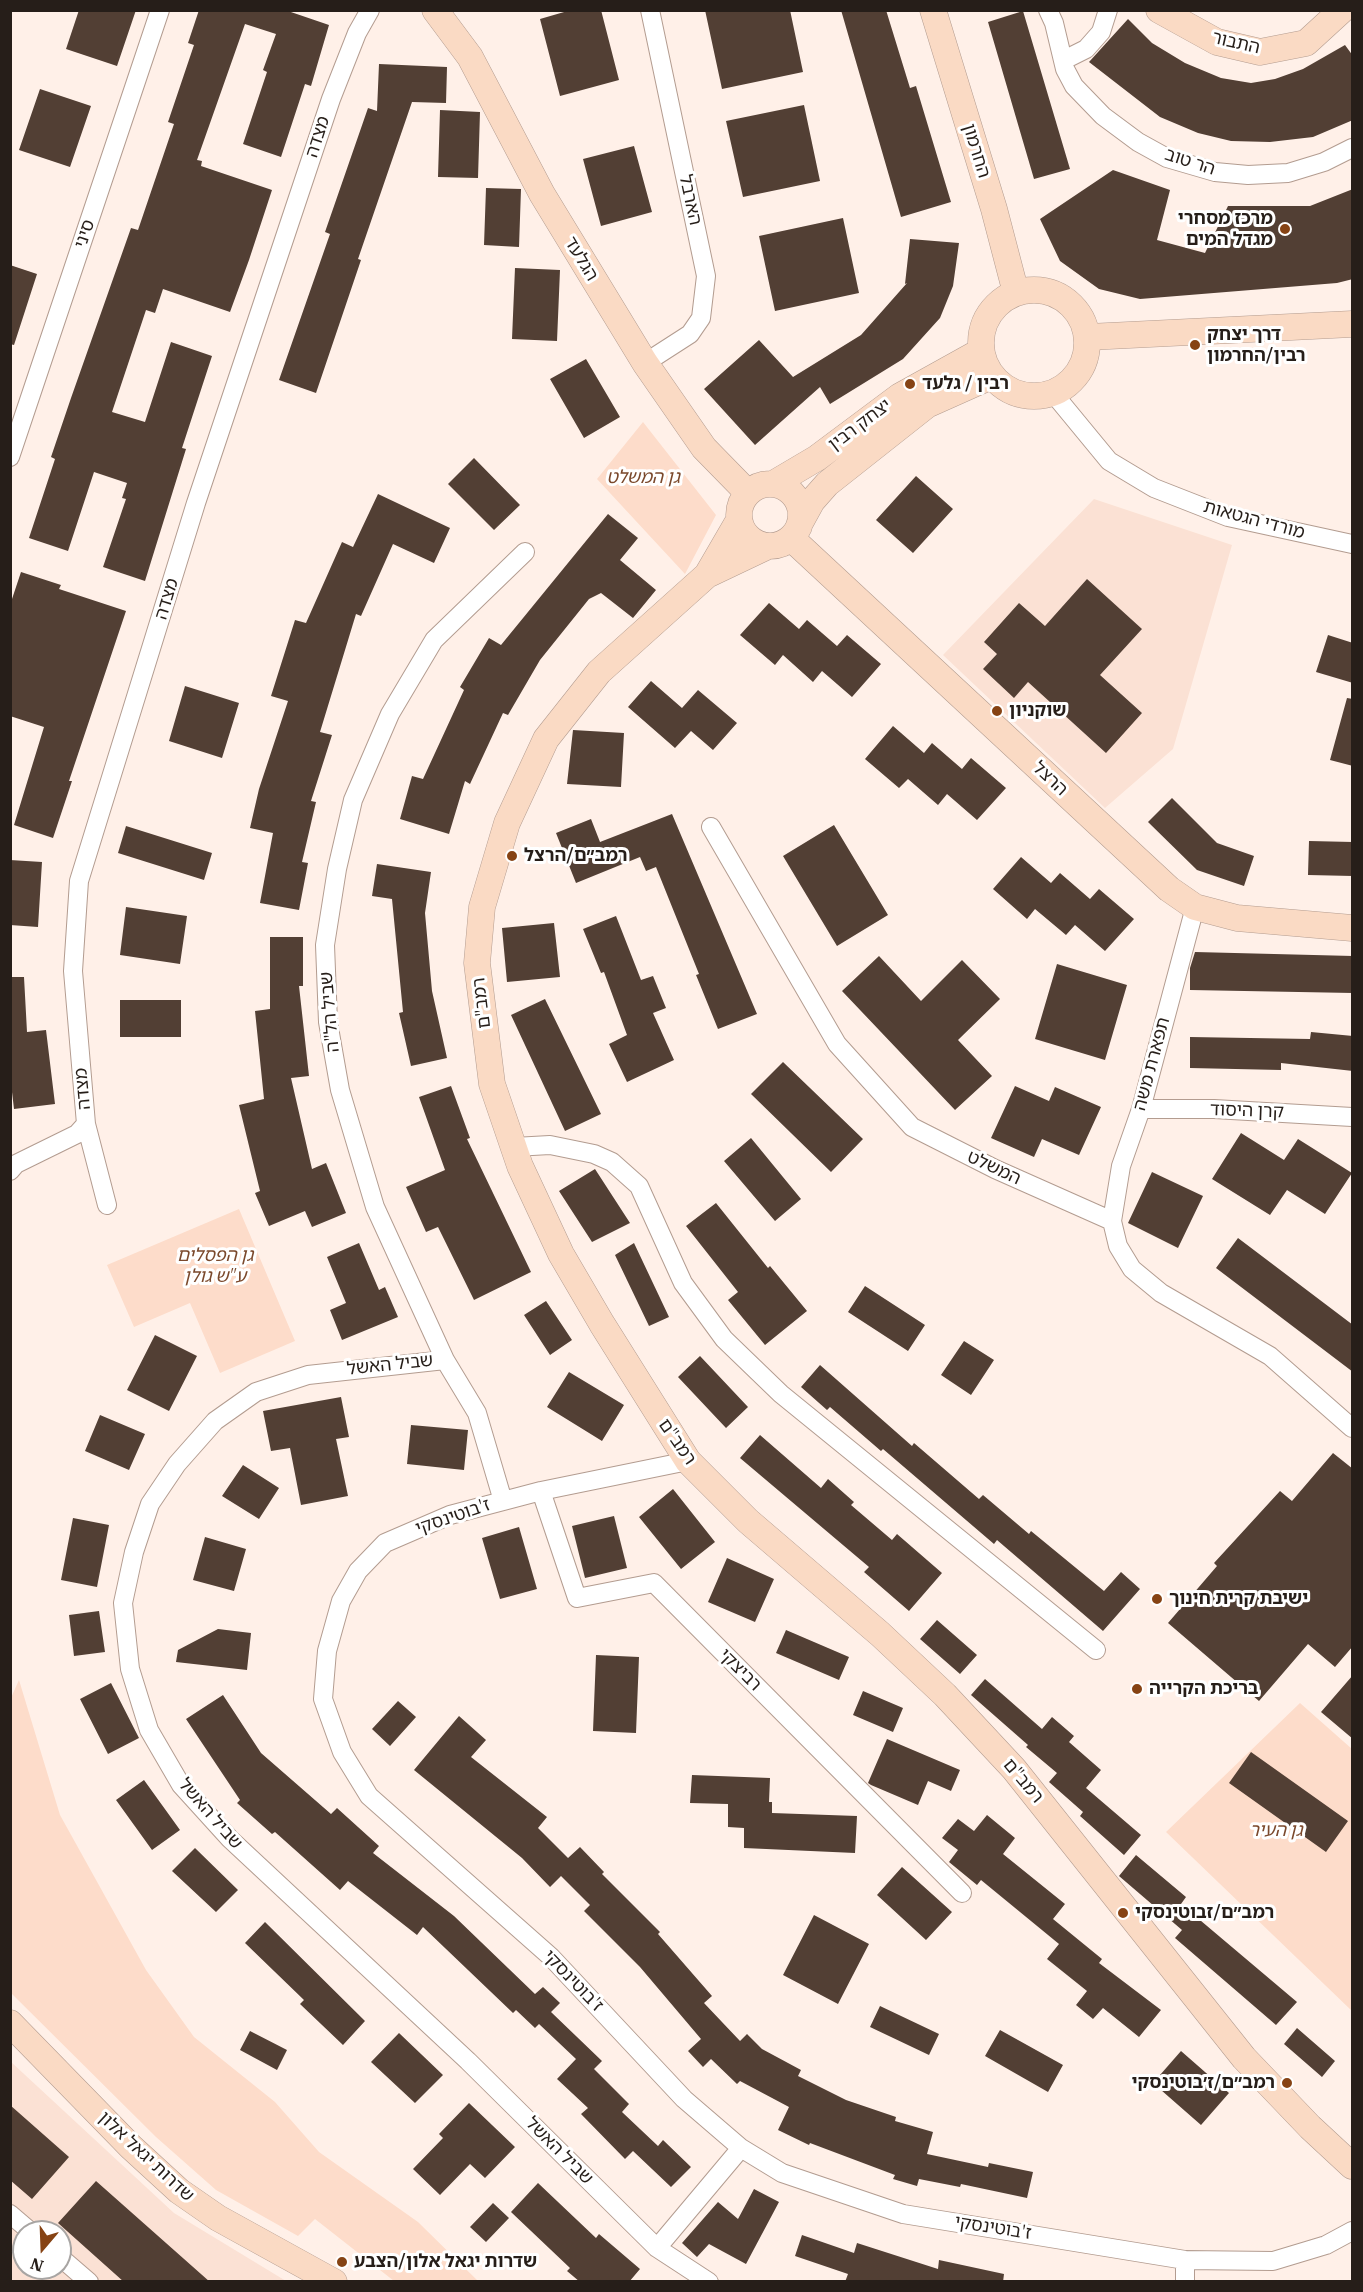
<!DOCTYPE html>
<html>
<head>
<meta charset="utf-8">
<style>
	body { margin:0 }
	#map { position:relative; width:1363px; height:2292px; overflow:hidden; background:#fff0e8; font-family:"IBM Plex Serif",serif }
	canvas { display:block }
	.frame { position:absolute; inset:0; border:12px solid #261e19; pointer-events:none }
	.north { position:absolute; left:12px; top:2220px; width:60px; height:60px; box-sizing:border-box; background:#fff; border:2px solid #a8a5a3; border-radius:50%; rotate:199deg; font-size:16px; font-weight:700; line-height:24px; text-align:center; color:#261e19 }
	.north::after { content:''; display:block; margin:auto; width:21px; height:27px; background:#864314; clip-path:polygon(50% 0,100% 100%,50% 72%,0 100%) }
</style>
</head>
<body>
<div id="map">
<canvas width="1363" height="2292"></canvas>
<div class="frame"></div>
<div class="north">N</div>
</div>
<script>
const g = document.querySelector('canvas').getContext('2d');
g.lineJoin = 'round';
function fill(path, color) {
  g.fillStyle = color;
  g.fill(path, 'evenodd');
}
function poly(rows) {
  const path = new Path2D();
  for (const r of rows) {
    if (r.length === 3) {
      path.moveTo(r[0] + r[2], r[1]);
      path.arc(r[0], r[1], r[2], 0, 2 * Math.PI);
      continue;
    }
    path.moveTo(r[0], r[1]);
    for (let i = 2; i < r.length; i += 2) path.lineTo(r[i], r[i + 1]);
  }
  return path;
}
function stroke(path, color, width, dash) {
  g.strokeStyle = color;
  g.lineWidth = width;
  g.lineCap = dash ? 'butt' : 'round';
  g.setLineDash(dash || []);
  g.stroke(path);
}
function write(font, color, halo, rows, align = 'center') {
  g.font = font + ' "IBM Plex Serif","Noto Sans Hebrew",serif';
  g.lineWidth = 6;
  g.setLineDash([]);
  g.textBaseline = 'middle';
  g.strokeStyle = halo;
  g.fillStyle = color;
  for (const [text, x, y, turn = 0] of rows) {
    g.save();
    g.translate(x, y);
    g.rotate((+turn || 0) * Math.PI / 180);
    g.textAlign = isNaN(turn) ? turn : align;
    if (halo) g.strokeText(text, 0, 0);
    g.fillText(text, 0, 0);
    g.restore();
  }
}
fill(poly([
	[1094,499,1232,545,1173,749,1105,808,943,655],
	[10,2061,174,2213,286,2281,11,2281],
	[24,2232,60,2232,60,2268,24,2268]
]), '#fbe1d4');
fill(poly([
	[643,422,716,515,685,574,597,479],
	[239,1209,295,1341,220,1373,190,1303,134,1327,107,1265],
	[19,1680,60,1815,146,1970,194,2037,275,2102,319,2152,418,2222,478,2281,394,2281,315,2219,298,2236,216,2190,156,2137,11,1993,10,1700],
	[1300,1703,1352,1749,1352,2011,1166,1832]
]), '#fddcca');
fill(poly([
	[79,10,136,10,117,66,66,49],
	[199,10,285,10,329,25,311,86,305,84,281,157,243,144,267,72,263,70,276,34,245,24,197,160,202,161,201,166,272,190,249,260,230,312,163,289,155,313,146,310,112,412,145,422,171,342,212,356,182,448,186,449,145,581,103,567,126,499,122,498,127,483,94,472,68,551,29,538,55,459,51,457,71,398,131,228,138,230,174,124,168,122,194,45,188,43],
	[571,10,601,10,619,80,560,96,540,19],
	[705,10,790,10,803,72,722,89],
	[841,10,886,10,910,88,916,86,951,202,901,217],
	[1023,11,1070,169,1034,179,988,22],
	[1128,19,1152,43,1185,63,1221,78,1251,83,1275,79,1303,69,1345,45,1353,56,1353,120,1313,137,1270,142,1231,141,1198,133,1160,117,1089,62],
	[379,64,447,67,446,103,412,102,358,259,361,260,316,393,279,380,330,234,325,232,368,108,377,111],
	[40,89,91,106,70,167,19,150],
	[804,105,820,181,743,197,726,121],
	[440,110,480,112,478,178,438,177],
	[634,146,652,212,601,226,583,159],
	[1113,170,1170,190,1157,240,1205,253,1228,206,1310,206,1353,189,1353,279,1337,283,1140,299,1099,289,1060,261,1040,219],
	[486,188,521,189,519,247,484,245],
	[843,218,859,293,775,311,759,236],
	[910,239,959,243,953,286,940,318,903,359,830,404,820,387,755,445,704,389,759,340,793,377,861,335,907,283,905,284],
	[10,265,37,274,14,345,10,344],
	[515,268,560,270,557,341,512,339],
	[586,359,620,417,584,438,550,379],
	[474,458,520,505,494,530,448,484],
	[916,476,953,509,913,553,876,520],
	[378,494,450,528,434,563,393,544,361,616,356,614,320,732,332,735,311,801,316,802,302,862,308,863,299,910,260,903,273,833,250,828,259,789,288,701,271,696,295,620,306,623,342,542,353,547],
	[608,514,638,538,620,560,656,590,633,618,601,593,589,599,540,660,508,715,503,713,470,784,465,781,449,834,400,819,412,776,423,779,464,690,460,687,489,638,501,645],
	[21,572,61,585,59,589,126,611,69,781,72,781,53,838,14,825,44,727,10,716,10,605],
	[1087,579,1142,629,1100,675,1142,713,1106,753,1028,682,1014,698,983,669,997,654,984,642,1019,603,1045,626],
	[769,603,799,629,807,620,837,646,847,635,881,664,852,697,822,671,813,682,783,655,775,665,740,635],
	[1328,635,1353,643,1353,683,1316,672],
	[651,681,682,708,698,690,737,723,713,750,691,731,675,748,628,707],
	[185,686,239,703,222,758,169,741],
	[1347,698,1353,699,1353,766,1330,760],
	[893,726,924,753,932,743,962,769,971,758,1006,788,977,820,947,794,938,805,908,779,899,788,865,759],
	[573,730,624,733,621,787,567,784],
	[1172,798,1217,843,1254,856,1244,886,1197,870,1148,822],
	[672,814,757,1014,718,1029,696,975,699,974,656,867,646,871,640,857,576,883,556,833,591,819,600,842],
	[834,825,888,915,837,946,783,856],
	[126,826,212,853,204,880,118,853],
	[1309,841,1353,842,1353,876,1308,875],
	[1021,857,1051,883,1060,873,1090,899,1099,889,1134,919,1105,951,1075,925,1066,935,1035,909,1027,919,993,889],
	[10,860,42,862,38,927,10,925],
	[377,864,431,872,425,913,432,991,447,1058,411,1066,399,1013,403,1012,392,899,372,896],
	[126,907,187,916,180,964,120,955],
	[616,916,641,980,653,976,666,1008,653,1013,674,1060,627,1082,609,1044,627,1035,604,972,601,973,583,929],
	[554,923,560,977,507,982,502,928],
	[270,937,303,937,303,986,299,986,309,1076,291,1078,312,1169,326,1163,346,1213,312,1227,305,1211,269,1226,255,1193,260,1191,239,1105,264,1099,255,1011,270,1009],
	[1195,952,1353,956,1353,993,1190,990,1190,968],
	[879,956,921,1001,962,960,1000,999,958,1040,992,1076,955,1110,842,991],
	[1057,964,1127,985,1105,1060,1035,1039],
	[10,977,24,977,27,1032,46,1030,55,1104,14,1109,10,1075],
	[545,999,601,1114,565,1131,511,1015],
	[120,1000,181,1000,181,1037,120,1037],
	[1311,1032,1353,1036,1353,1071,1281,1063,1281,1070,1190,1068,1190,1037,1310,1039],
	[783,1062,863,1139,831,1172,751,1094],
	[451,1086,470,1138,467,1139,531,1272,474,1300,438,1227,426,1232,406,1187,445,1170,419,1097],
	[1015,1086,1049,1101,1055,1087,1101,1107,1079,1155,1042,1139,1034,1157,991,1138],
	[1241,1133,1284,1160,1298,1139,1352,1173,1325,1214,1287,1190,1270,1215,1212,1179],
	[751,1138,801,1199,775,1221,724,1161],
	[595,1169,630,1223,592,1242,559,1191],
	[1152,1172,1203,1196,1178,1248,1128,1223],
	[716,1203,768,1268,770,1266,807,1311,765,1345,728,1300,738,1292,686,1226],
	[1238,1238,1353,1325,1353,1372,1216,1268],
	[359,1243,379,1290,385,1287,398,1317,342,1340,330,1310,346,1303,327,1257],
	[634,1243,669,1317,649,1326,615,1255],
	[865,1286,925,1325,908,1351,848,1312],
	[546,1301,572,1340,550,1355,524,1315],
	[155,1335,197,1356,169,1411,127,1390],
	[964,1341,994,1360,971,1395,941,1375],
	[700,1356,748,1407,726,1428,678,1377],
	[820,1365,912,1446,914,1443,979,1499,983,1495,1029,1534,1031,1531,1104,1591,1121,1572,1140,1589,1103,1631,997,1540,994,1544,883,1449,881,1451,830,1407,827,1410,801,1387],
	[569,1372,624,1405,602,1441,547,1407],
	[341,1397,349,1437,336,1439,348,1496,301,1505,290,1448,271,1451,263,1411],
	[100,1415,145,1434,129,1470,85,1451],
	[411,1425,468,1430,464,1470,407,1464],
	[760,1435,821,1488,828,1479,854,1502,851,1505,892,1540,897,1534,942,1573,909,1611,864,1572,869,1567,740,1458],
	[1333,1453,1353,1469,1353,1646,1335,1667,1308,1644,1259,1701,1168,1623,1217,1566,1214,1563,1280,1491,1292,1501],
	[243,1465,279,1488,259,1519,222,1496],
	[673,1489,715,1542,681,1569,639,1517],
	[614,1516,627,1568,585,1578,572,1526],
	[73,1518,109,1525,97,1587,61,1580],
	[519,1527,537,1589,500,1599,482,1538],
	[205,1537,246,1549,234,1591,193,1580],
	[727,1558,774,1579,755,1622,708,1602],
	[99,1611,105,1652,74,1656,69,1615],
	[937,1620,977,1655,960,1674,920,1639],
	[218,1629,251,1633,247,1670,176,1662,178,1650],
	[786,1630,849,1657,839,1680,776,1653],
	[596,1655,639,1657,636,1733,593,1731],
	[1353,1675,1353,1739,1321,1712],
	[985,1679,1042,1729,1052,1717,1074,1736,1069,1742,1101,1770,1086,1788,1141,1835,1124,1855,1080,1816,1083,1812,1049,1782,1057,1773,1026,1747,1028,1745,971,1695],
	[111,1683,139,1738,108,1754,80,1699],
	[863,1691,903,1708,893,1732,853,1715],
	[223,1695,261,1753,331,1814,337,1808,379,1846,373,1853,454,1916,535,1994,543,1987,560,2003,551,2012,602,2061,594,2069,629,2104,622,2112,658,2146,663,2140,691,2167,671,2187,633,2151,625,2159,581,2114,588,2108,557,2079,576,2059,539,2024,535,2028,516,2010,513,2013,423,1927,417,1935,348,1881,340,1890,275,1832,272,1834,237,1803,240,1800,186,1719],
	[398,1701,416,1717,390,1746,372,1729],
	[459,1716,486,1740,471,1757,547,1817,538,1828,568,1858,580,1847,604,1872,602,1874,660,1932,658,1934,712,1996,704,2003,740,2041,747,2034,762,2049,801,2070,798,2076,846,2100,896,2117,895,2121,933,2132,927,2154,988,2167,989,2163,1033,2172,1027,2198,961,2184,960,2187,919,2179,917,2186,893,2179,895,2175,810,2143,809,2145,778,2130,789,2107,740,2081,737,2084,711,2059,703,2067,688,2051,701,2039,640,1967,584,1911,590,1905,561,1876,550,1887,522,1858,414,1770],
	[887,1739,960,1770,951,1791,928,1781,918,1805,871,1785,868,1783],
	[1251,1752,1348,1821,1326,1852,1229,1783],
	[692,1775,770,1778,769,1802,772,1802,772,1813,857,1816,855,1853,744,1848,744,1828,728,1827,728,1804,690,1803],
	[144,1780,180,1830,152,1850,116,1800],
	[987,1815,1015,1838,1003,1854,1065,1904,1053,1919,1102,1959,1099,1963,1161,2010,1139,2037,1103,2008,1093,2019,1076,2005,1087,1991,1047,1959,1059,1944,981,1880,977,1885,949,1862,958,1850,942,1838,958,1819,974,1831],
	[195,1848,238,1890,216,1912,172,1871],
	[1136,1855,1186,1897,1181,1904,1297,2002,1276,2025,1175,1938,1182,1930,1119,1876],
	[902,1867,952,1912,926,1940,877,1895],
	[814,1915,869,1944,838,2004,783,1975],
	[265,1922,365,2021,343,2045,300,2004,304,2000,245,1943],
	[880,2006,939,2034,929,2055,870,2027],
	[1297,2028,1335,2061,1322,2077,1284,2044],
	[1000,2030,1063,2065,1048,2092,985,2056],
	[250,2031,287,2050,277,2070,240,2050],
	[399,2033,443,2075,415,2103,371,2062],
	[1181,2051,1229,2093,1201,2125,1153,2083],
	[469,2103,515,2147,485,2178,470,2164,440,2195,413,2169,443,2138,439,2134],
	[10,2105,69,2157,32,2199,10,2180],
	[96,2181,210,2282,124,2282,58,2223],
	[538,2183,596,2238,599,2234,640,2269,629,2282,580,2282,567,2271,570,2268,511,2212],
	[754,2189,779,2202,746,2264,709,2244,697,2257,682,2243,718,2202,738,2219],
	[493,2203,509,2218,486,2242,470,2227],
	[802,2235,854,2253,857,2243,938,2269,939,2260,1004,2274,1003,2282,845,2282,848,2274,795,2256]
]), '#523f34');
const street = poly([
	[1048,10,1054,23,1065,69,1074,86,1103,116,1138,142,1167,158,1215,172,1248,175,1288,173,1324,162,1352,148],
	[1064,60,1086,49,1101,32,1108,10],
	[645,363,690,334,701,318,706,276,650,10],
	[1053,393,1109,461,1154,488,1228,517,1352,544],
	[10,457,160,10],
	[711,827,837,1044,912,1127,995,1169,1112,1221],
	[1195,907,1141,1109,1121,1166,1112,1221,1118,1246,1132,1269,1161,1293,1270,1356,1352,1428],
	[1141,1109,1214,1109,1352,1117],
	[514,1147,550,1145,594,1154,612,1162,639,1186,683,1283,724,1339,781,1394,1096,1650],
	[10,1171,16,1164,77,1134,86,1124],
	[107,1205,86,1124,73,971,79,881,196,503,331,99,357,33,370,10],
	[445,1360,308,1375,256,1392,215,1421,177,1464,150,1504,134,1552,123,1603,130,1669,149,1730,181,1785,230,1839,468,2061,657,2248,709,2282],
	[688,1461,541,1491,450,1515,385,1543,358,1571,341,1601,327,1651,323,1699,342,1752,369,1796,551,1957,684,2099,741,2148,782,2173,903,2214,1185,2260,1273,2261,1326,2245,1352,2231],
	[541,1491,577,1598,654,1583,962,1893],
	[503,1501,477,1413,445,1360,375,1207,340,1090,328,1022,325,945,337,869,353,800,390,714,434,640,525,552],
	[10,2214,31,2232],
	[657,2248,741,2148],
	[60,2257,89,2282],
	[1185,2282,1185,2260]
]);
const secondary = poly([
	[435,10,470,57,542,194,645,363,704,448,748,493],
	[933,10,994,209,1016,293],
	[1159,10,1217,42,1260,52,1306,43,1342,10],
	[1034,343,53],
	[1088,337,1352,324],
	[770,515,31],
	[773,484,817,458,900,396,981,351],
	[801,521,812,501,827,484,927,405,992,376],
	[791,538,1169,889,1195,907,1237,918,1352,928],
	[768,546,707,575,599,672,546,739,507,823,482,907,477,963,492,1084,520,1166,561,1254,602,1324,688,1461,748,1521,880,1634,945,1695,1014,1769,1244,2058,1310,2127,1352,2166],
	[707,575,739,520],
	[10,2023,131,2147,179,2191,218,2218,334,2282]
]);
stroke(street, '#b39c90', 20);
stroke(secondary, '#b39c90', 27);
stroke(street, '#fff', 18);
stroke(secondary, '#fadac4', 26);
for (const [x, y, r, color] of [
	[1285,229,6,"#864314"],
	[1195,345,6,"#864314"],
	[910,384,6,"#864314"],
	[997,711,6,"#864314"],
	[512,856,6,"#864314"],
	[1157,1599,6,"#864314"],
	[1137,1689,6,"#864314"],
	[1123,1913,6,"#864314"],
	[1287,2083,6,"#864314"],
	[342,2262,6,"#864314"]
]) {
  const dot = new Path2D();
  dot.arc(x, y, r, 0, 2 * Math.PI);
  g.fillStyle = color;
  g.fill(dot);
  stroke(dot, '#fff', 2);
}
write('18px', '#261e19', '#fff', [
	["התבור",1236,43,13],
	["מצדה",318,137,-72],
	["החרמון",976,151,73],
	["הר טוב",1190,162,18],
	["הארבל",690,200,78],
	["סיני",85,234,-71],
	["הגלעד",581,259,59],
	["יצחק רבין",860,425,-37],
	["מורדי הגטאות",1254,520,15],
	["מצדה",167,599,-73],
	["הרצל",1050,779,43],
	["רמב\"ם",482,1003,-97],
	["שביל הל\"ה",330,1012,-95],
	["תפארת משה",1152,1064,-75],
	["מצדה",83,1089,-95],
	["קרן היסוד",1247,1111,2],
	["המשלט",994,1168,25],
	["שביל האשל",390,1365,-6],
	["רמב\"ם",677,1442,55],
	["ז'בוטינסקי",453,1517,-19],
	["רביצקי",740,1670,45],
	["רמב\"ם",1023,1781,50],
	["שביל האשל",210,1814,49],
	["ז'בוטינסקי",573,1981,46],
	["שביל האשל",559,2151,45],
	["שדרות יגאל אלון",146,2157,43],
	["ז'בוטינסקי",993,2228,9]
]);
write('bold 18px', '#261e19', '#fff', [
	["מרכז מסחרי",1273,219,"right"],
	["מגדל המים",1273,240,"right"],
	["דרך יצחק",1207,335],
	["רבין/החרמון",1207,356],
	["רבין / גלעד",922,384],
	["שוקניון",1009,711],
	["רמב״ם/הרצל",524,856],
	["ישיבת קרית חינוך",1169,1599],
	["בריכת הקרייה",1149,1689],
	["רמב״ם/זבוטינסקי",1135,1913],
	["רמב״ם/ז׳בוטינסקי",1275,2083,"right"],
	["שדרות יגאל אלון/הצבע",354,2262]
], 'left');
write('italic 18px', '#7b492c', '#fff', [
	["גן המשלט",643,478],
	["גן הפסלים",215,1256],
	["ע\"ש גולן",215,1277],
	["גן העיר",1276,1831]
]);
</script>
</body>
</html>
